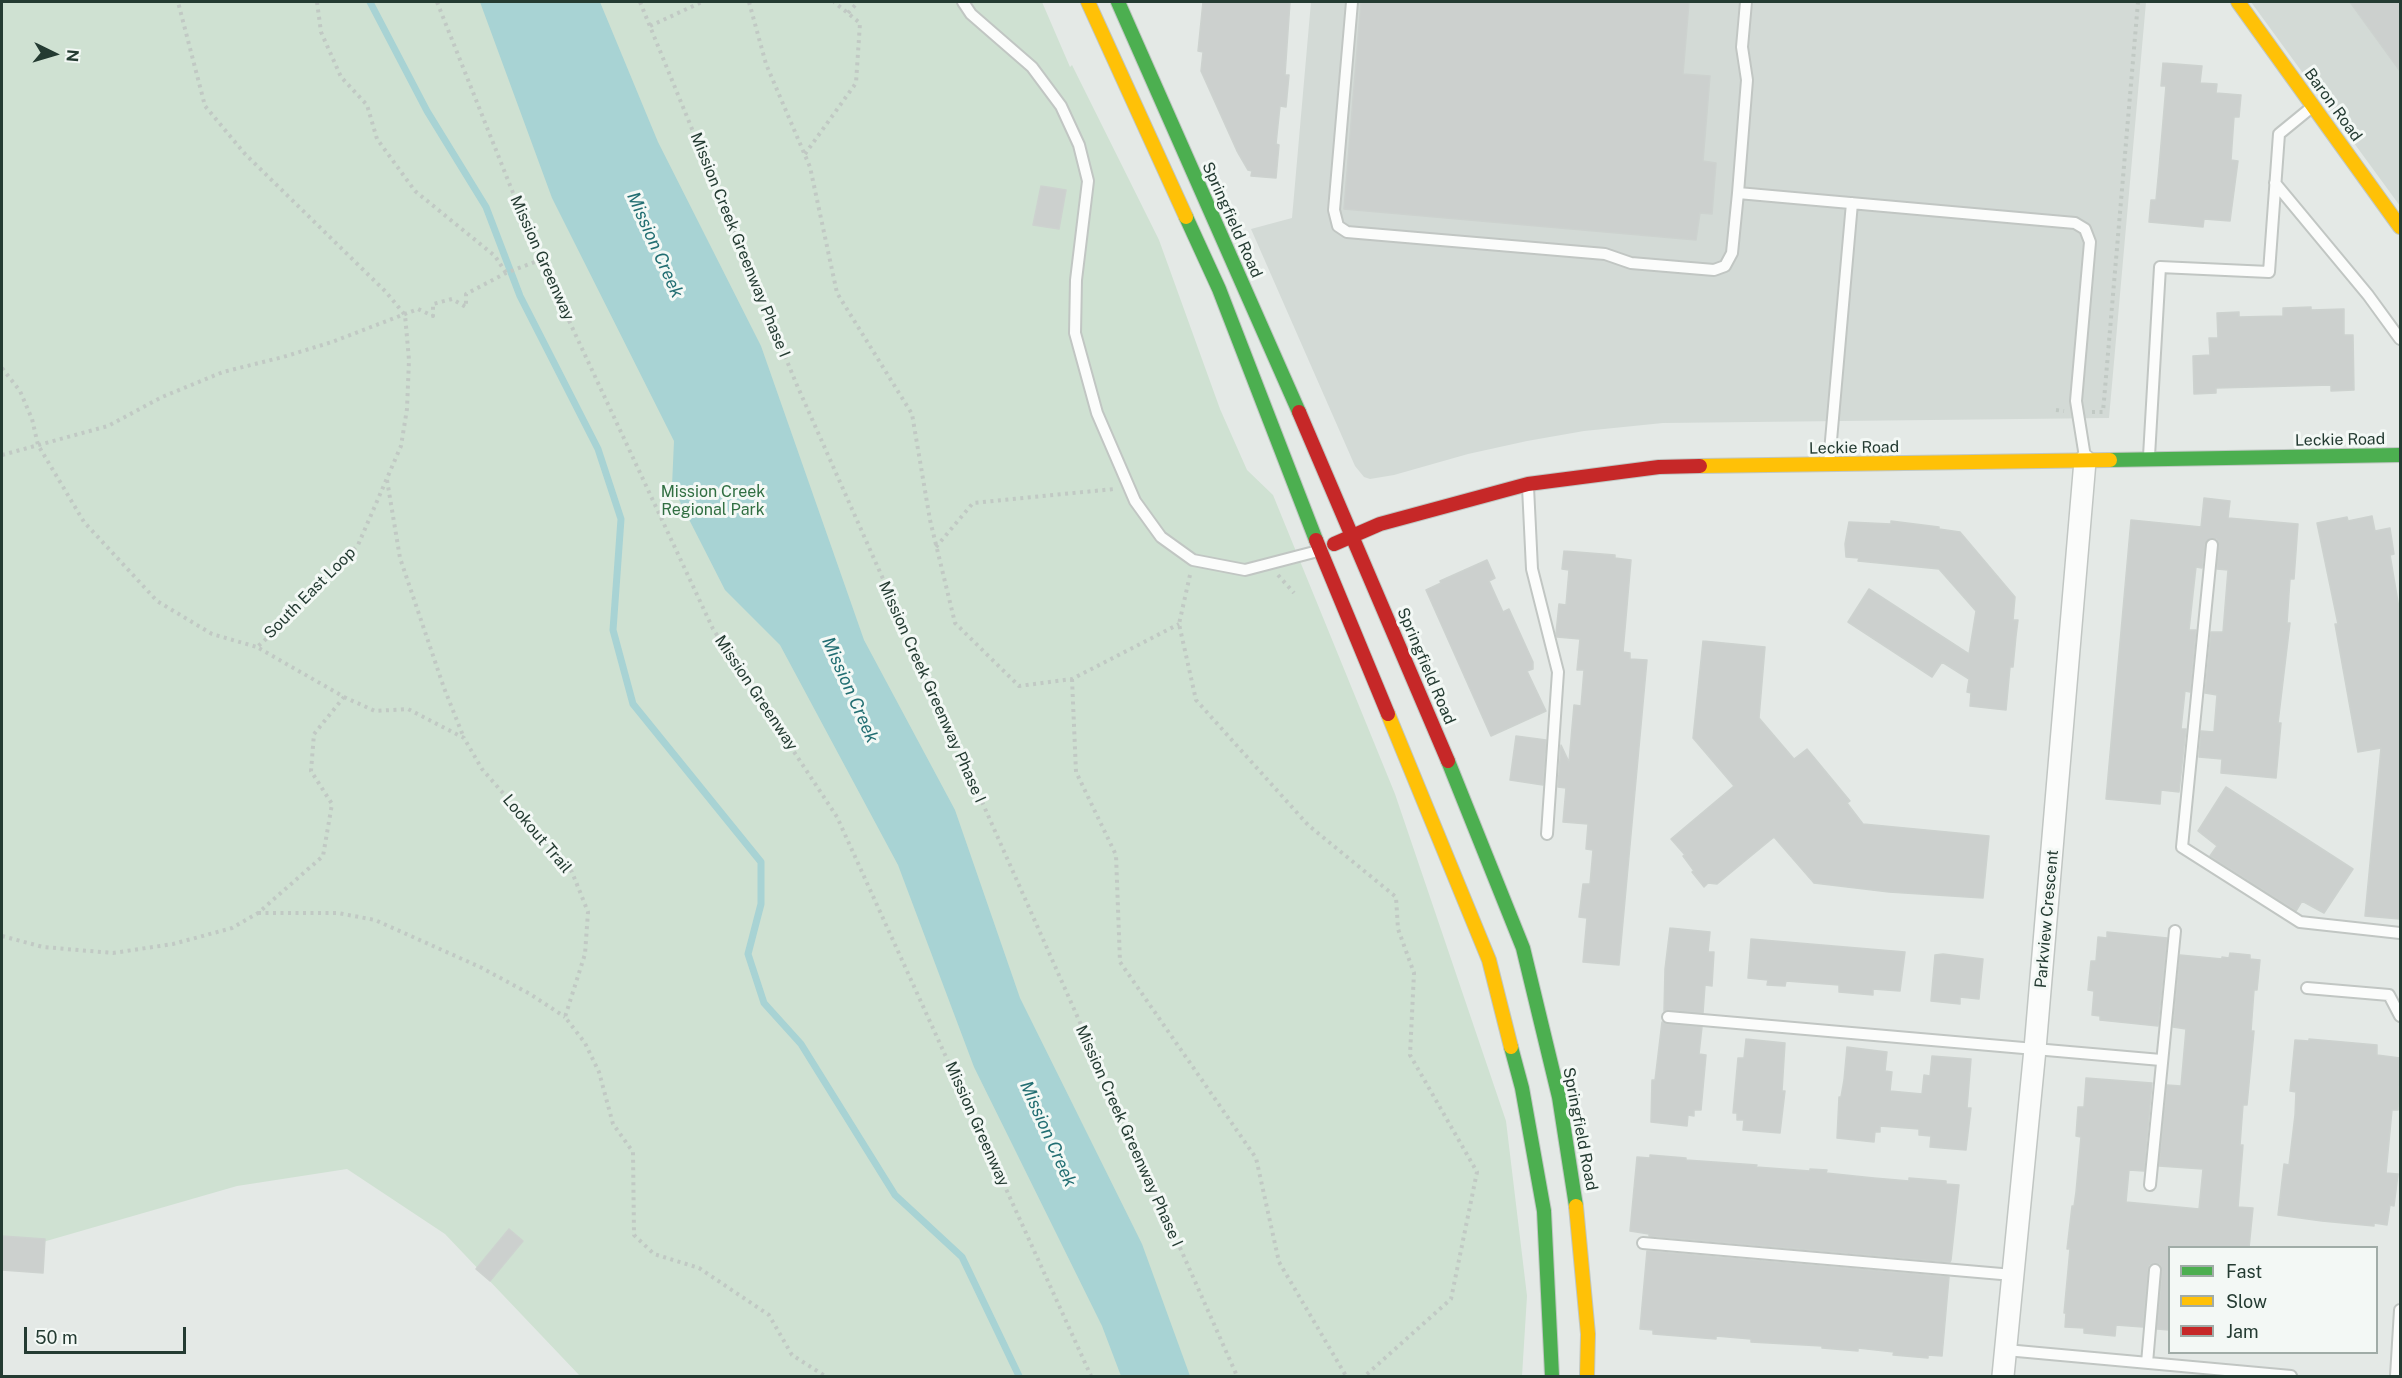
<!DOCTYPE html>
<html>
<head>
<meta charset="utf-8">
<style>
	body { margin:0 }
	#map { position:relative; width:2402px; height:1378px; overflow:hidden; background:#e4e9e6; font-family:"Public Sans",sans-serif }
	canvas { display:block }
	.frame { position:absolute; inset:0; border:3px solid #243b32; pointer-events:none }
	.legend { position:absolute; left:2168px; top:1246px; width:210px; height:108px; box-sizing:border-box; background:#f3f8f5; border:2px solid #a0aca7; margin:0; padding:8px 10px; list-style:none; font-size:18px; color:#243b32 }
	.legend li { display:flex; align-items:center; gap:12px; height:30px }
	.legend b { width:30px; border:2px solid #a0aca7 }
	.north { position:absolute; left:24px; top:24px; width:60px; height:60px; -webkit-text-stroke:4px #f3f8f5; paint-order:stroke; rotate:95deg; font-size:16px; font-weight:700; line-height:24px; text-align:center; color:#243b32 }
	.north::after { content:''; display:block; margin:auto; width:21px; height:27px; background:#243b32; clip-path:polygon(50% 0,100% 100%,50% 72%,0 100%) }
	.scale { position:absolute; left:24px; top:1327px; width:162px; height:27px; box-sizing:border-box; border:3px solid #243b32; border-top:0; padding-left:8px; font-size:18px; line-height:21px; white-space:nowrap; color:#243b32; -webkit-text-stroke:4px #f3f8f5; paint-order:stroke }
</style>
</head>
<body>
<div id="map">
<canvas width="2402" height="1378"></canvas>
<div class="frame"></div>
<ul class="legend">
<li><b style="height:8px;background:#4caf50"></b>Fast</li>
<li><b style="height:8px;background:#ffc107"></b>Slow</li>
<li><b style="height:8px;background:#c62828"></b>Jam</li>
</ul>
<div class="north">N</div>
<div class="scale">50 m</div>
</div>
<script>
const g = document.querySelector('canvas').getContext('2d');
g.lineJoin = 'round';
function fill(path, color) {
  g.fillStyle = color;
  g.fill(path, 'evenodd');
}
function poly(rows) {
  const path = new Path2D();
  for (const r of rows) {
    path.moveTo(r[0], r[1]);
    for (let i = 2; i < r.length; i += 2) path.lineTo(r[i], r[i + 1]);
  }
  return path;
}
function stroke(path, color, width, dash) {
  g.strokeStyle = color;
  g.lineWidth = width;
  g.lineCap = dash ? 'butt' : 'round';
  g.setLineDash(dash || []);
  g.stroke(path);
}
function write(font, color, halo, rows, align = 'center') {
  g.font = font + ' "Public Sans",sans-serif';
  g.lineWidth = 6;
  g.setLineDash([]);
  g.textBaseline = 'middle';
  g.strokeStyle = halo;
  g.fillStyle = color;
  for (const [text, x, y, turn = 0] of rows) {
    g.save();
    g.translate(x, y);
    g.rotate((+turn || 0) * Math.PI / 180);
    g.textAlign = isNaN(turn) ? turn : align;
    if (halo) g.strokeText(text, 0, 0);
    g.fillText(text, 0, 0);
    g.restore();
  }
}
fill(poly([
	[1311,2,2146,2,2109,418,1663,423,1584,431,1527,441,1468,454,1394,475,1370,479,1364,477,1355,466,1251,229,1292,218],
	[2251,2,2400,2,2400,206]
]), '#d3dad6');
fill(poly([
	[2,2,1042,2,1070,67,1072,65,1159,240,1220,409,1247,470,1273,495,1395,794,1506,1121,1527,1296,1522,1376,580,1376,445,1234,347,1169,237,1186,22,1248,2,1252]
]), '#cfe1d2');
fill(poly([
	[480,2,600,2,658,142,761,346,864,640,955,810,1020,998,1142,1244,1190,1376,1121,1376,1102,1326,974,1067,898,865,780,645,725,590,672,486,674,441,552,198]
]), '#a8d3d4');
stroke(poly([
	[370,2,427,111,486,207,520,296,598,449,621,519,613,630,633,704,761,862,761,904,748,954,764,1003,801,1044,895,1195,962,1257,1019,1376]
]), '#a8d3d4', 7);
const building = poly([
	[1203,2,1290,2,1285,75,1289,75,1286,107,1280,106,1276,144,1279,145,1276,178,1251,176,1252,171,1248,170,1237,151,1201,71,1203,52,1198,51,1203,2],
	[1361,2,1689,2,1683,74,1710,76,1703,161,1716,163,1712,214,1700,213,1696,240,1344,209,1361,2],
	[2350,2,2400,2,2400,71,2350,2],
	[2163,63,2202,66,2200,83,2217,84,2216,93,2241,95,2239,117,2234,117,2231,160,2238,161,2230,221,2204,219,2203,227,2149,222,2151,200,2156,200,2159,168,2166,86,2161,86,2163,63],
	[1041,186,1066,190,1059,229,1033,225,1041,186],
	[2311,307,2311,310,2344,309,2344,335,2353,335,2354,390,2331,391,2331,385,2216,388,2216,393,2194,394,2193,356,2210,355,2209,338,2218,338,2217,313,2239,312,2239,317,2283,316,2283,308,2311,307],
	[2204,498,2230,501,2228,518,2298,524,2294,579,2290,579,2287,623,2290,623,2278,723,2281,723,2276,778,2221,773,2222,759,2199,757,2201,731,2214,732,2217,695,2205,693,2211,632,2223,632,2228,570,2217,569,2219,545,2217,539,2212,538,2205,544,2202,568,2196,567,2189,630,2196,630,2190,692,2185,691,2181,729,2186,729,2179,792,2161,790,2160,804,2106,799,2131,520,2201,527,2204,498],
	[2372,516,2375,531,2390,528,2394,554,2390,555,2400,614,2400,919,2365,916,2381,748,2358,752,2335,624,2338,624,2317,523,2347,517,2348,521,2372,516],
	[1891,521,1939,527,1939,529,1960,532,2015,597,2013,620,2018,620,2016,636,2013,667,2010,667,2006,710,1970,706,1971,693,1967,692,1969,679,1942,662,1932,677,1848,622,1869,589,1969,654,1976,611,1939,569,1858,561,1859,558,1846,557,1845,544,1849,522,1891,524,1891,521],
	[1564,551,1615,555,1615,558,1631,560,1623,652,1630,653,1630,659,1647,660,1619,965,1583,962,1587,918,1579,917,1583,884,1590,884,1593,850,1586,849,1588,824,1563,822,1566,788,1558,787,1561,745,1569,762,1574,705,1581,706,1584,670,1577,670,1580,639,1557,637,1556,633,1559,604,1566,605,1569,570,1562,569,1564,551],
	[1487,560,1495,578,1489,581,1503,612,1509,609,1533,662,1533,669,1527,671,1546,711,1491,736,1426,590,1441,583,1440,581,1487,560],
	[1703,641,1765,647,1759,718,1794,759,1807,749,1850,801,1847,803,1863,824,1989,836,1983,898,1889,892,1814,883,1774,837,1717,884,1708,883,1704,887,1692,872,1694,871,1683,856,1685,855,1671,839,1734,786,1693,738,1703,641],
	[1516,736,1546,740,1543,785,1510,780,1516,736],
	[2226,787,2353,869,2324,913,2302,901,2296,911,2210,856,2217,846,2198,831,2226,787],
	[1670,928,1710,932,1708,952,1714,952,1712,986,1705,985,1703,1013,1669,1010,1664,1011,1665,969,1670,928],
	[2107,932,2167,938,2158,1026,2100,1020,2100,1016,2092,1015,2094,991,2088,990,2091,961,2096,961,2098,937,2107,938,2107,932],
	[1751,939,1905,952,1900,991,1873,989,1873,995,1839,992,1839,985,1786,981,1785,986,1767,985,1768,980,1748,978,1751,939],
	[2230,953,2250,955,2250,959,2260,960,2257,990,2254,990,2251,1031,2254,1031,2247,1105,2243,1105,2240,1145,2243,1145,2238,1207,2253,1208,2249,1248,2169,1248,2169,1330,2157,1329,2162,1271,2160,1264,2155,1263,2149,1265,2148,1269,2143,1327,2116,1325,2115,1336,2084,1333,2084,1328,2065,1327,2066,1313,2064,1313,2070,1249,2067,1249,2072,1206,2074,1206,2076,1192,2081,1137,2076,1136,2078,1107,2084,1107,2086,1078,2152,1083,2144,1171,2129,1170,2126,1202,2199,1209,2203,1169,2159,1166,2167,1085,2181,1086,2186,1029,2173,1027,2180,955,2222,959,2222,957,2229,958,2230,953],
	[1943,954,1983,959,1979,999,1960,997,1960,1004,1931,1001,1935,955,1943,954],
	[1662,1022,1667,1024,1702,1027,1699,1054,1706,1055,1701,1110,1694,1110,1694,1116,1688,1115,1687,1126,1651,1122,1652,1080,1655,1080,1662,1022],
	[1746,1039,1785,1043,1782,1091,1785,1091,1780,1133,1743,1130,1744,1120,1737,1120,1737,1113,1733,1113,1738,1058,1744,1058,1746,1039],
	[2309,1039,2377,1045,2377,1055,2400,1058,2398,1110,2392,1110,2386,1173,2398,1174,2394,1206,2390,1205,2387,1225,2374,1223,2374,1226,2322,1221,2278,1215,2284,1164,2289,1165,2295,1115,2296,1092,2290,1091,2295,1040,2309,1041,2309,1039],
	[1847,1047,1887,1052,1885,1071,1892,1072,1890,1091,1922,1094,1924,1075,1930,1076,1932,1056,1971,1059,1967,1108,1971,1108,1966,1150,1930,1147,1931,1136,1919,1135,1919,1129,1880,1126,1880,1132,1875,1132,1874,1142,1837,1138,1839,1097,1841,1097,1844,1080,1847,1047],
	[1650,1155,1686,1158,1686,1160,1757,1165,1756,1167,1810,1171,1810,1169,1827,1170,1826,1173,1874,1178,1909,1181,1909,1178,1946,1181,1946,1184,1959,1185,1951,1260,1950,1262,1649,1236,1649,1234,1630,1231,1637,1157,1650,1158,1650,1155],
	[509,1229,523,1241,490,1281,476,1269,509,1229],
	[2,1236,45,1239,43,1273,2,1270,2,1236],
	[1647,1251,1949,1277,1942,1356,1928,1355,1928,1358,1893,1355,1894,1352,1858,1348,1858,1351,1822,1348,1822,1346,1751,1342,1751,1339,1716,1336,1716,1339,1653,1334,1653,1330,1640,1329,1647,1251]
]);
fill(building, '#ccd0ce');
stroke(building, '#cdd2cf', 1.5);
const lane = poly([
	[963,2,971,14,1032,67,1061,106,1079,145,1088,181,1076,280,1075,333,1097,413,1135,501,1161,537,1193,560,1245,570,1318,551],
	[1352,2,1334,210,1338,226,1347,232,1605,254,1631,263,1714,270,1725,266,1732,253,1738,193],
	[1746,2,1742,47,1747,80,1738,193,2075,223,2085,229,2090,242,2076,401,2085,457],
	[2275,183,2368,295,2400,339],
	[2149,456,2160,267,2269,272,2279,134,2312,107],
	[1829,463,1852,203],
	[1528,487,1532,569,1558,672,1547,834],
	[2212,545,2182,847,2300,922,2400,933],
	[2307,988,2389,995,2400,1016],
	[1668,1017,2161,1060],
	[2150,1185,2175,931],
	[1643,1243,2013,1275],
	[2006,1350,2291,1376],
	[2147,1363,2155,1270],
	[2396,1376,2400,1310]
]);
const street = poly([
	[2003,1376,2035,1049,2085,461]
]);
const fast = poly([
	[1118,2,1299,412],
	[1186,217,1219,289,1316,540],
	[2110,460,2400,455],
	[1448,761,1523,948,1559,1097,1576,1206],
	[1511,1047,1522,1088,1544,1211,1552,1376]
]);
const slow = poly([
	[1088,2,1186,217],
	[2238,2,2400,227],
	[1700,466,2110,460],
	[1388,714,1489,960,1511,1047],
	[1576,1206,1588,1334,1587,1376]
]);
const jam = poly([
	[1299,412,1448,761],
	[1316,540,1388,714],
	[1334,544,1380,524,1528,484,1659,467,1700,466]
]);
stroke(lane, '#c1c6c3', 14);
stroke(street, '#c1c6c3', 24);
stroke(fast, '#c0c7c3', 16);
stroke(slow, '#c0c7c3', 16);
stroke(jam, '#c0c7c3', 16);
stroke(poly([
	[317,2,321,32,341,77,367,105,377,139,415,191,495,256,506,273],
	[437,2,535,248,713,629,837,817,1091,1376],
	[640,2,796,383,1237,1376],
	[749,2,766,64,810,167,837,293,912,414,930,520,955,623,1019,686,1072,679,1179,624],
	[848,13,858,2],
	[650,26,702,2],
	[805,154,856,83,860,23,834,2],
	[2,368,20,391,32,419,38,445,84,522,157,601,212,634,257,647],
	[2056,410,2064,411],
	[2092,412,2103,412,2138,2],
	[2,455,108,426,162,397,223,372,283,357,332,342,418,309,433,316,433,304,452,299,466,307,466,294,506,273,540,260],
	[387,480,400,558,444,688,464,738],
	[936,547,973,503,1114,489],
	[1190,575,1179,624,1196,700,1308,825,1396,897,1398,929,1414,973,1410,1055,1477,1172,1451,1299,1365,1376],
	[1278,575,1294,593],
	[1072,679,1076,772,1116,855,1120,962,1256,1158,1279,1262,1346,1376],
	[344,697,375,711,408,709,464,738,482,769,572,872,588,912,585,954,565,1017,585,1043,599,1072,613,1124,633,1152,634,1235,654,1254,699,1268,769,1315,792,1355,825,1376],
	[258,913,338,913,375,920,480,967,530,994,565,1017],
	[2,936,43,947,113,953,173,944,232,928,258,913,323,856,332,804,311,771,314,734,344,697,257,647,293,615,358,545,401,446,407,409,409,360,405,315,386,292,245,154,205,106,178,2]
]), '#c1c9c4', 4, [3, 4.5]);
stroke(lane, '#fbfcfb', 10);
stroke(street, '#fbfcfb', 21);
stroke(fast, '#4caf50', 14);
stroke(slow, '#ffc107', 14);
stroke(jam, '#c62828', 14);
write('16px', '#243b32', '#f3f8f5', [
	["Baron Road",2333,105,54],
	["Springfield Road",1232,220,66],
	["Mission Creek Greenway Phase I",740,245,68],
	["Mission Greenway",542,258,66],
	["Leckie Road",2340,440,-1],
	["Leckie Road",1854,448,-1],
	["South East Loop",310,593,-45],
	["Springfield Road",1426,666,67],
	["Mission Creek Greenway Phase I",932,692,66],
	["Mission Greenway",756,693,56],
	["Lookout Trail",537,834,50],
	["Parkview Crescent",2047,919,-85],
	["Mission Greenway",977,1124,66],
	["Springfield Road",1580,1129,79],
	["Mission Creek Greenway Phase I",1129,1136,66]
]);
write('16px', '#316f42', '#f3f8f5', [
	["Mission Creek",713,492],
	["Regional Park",713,510]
]);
write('italic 18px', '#226e72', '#f3f8f5', [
	["Mission Creek",655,245,66],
	["Mission Creek",850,690,66],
	["Mission Creek",1048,1134,66]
]);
</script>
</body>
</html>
